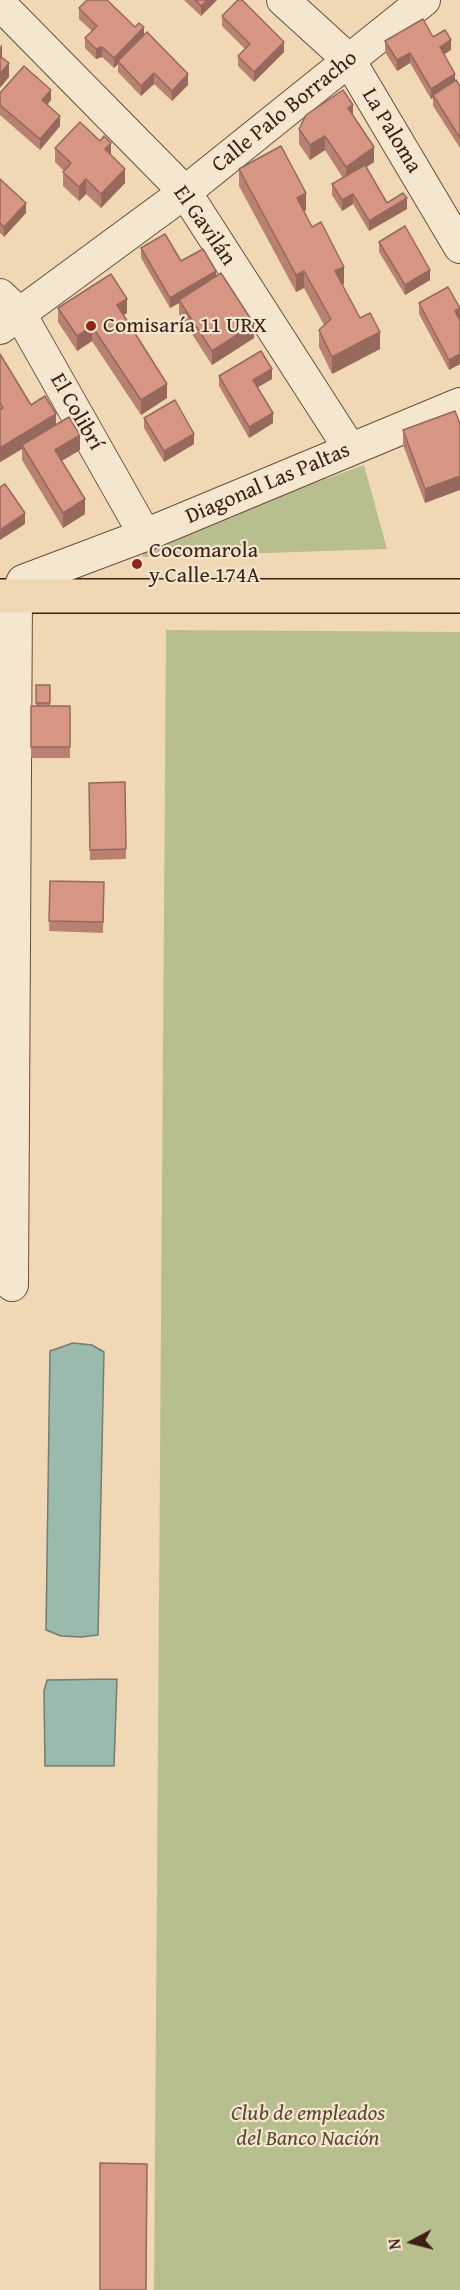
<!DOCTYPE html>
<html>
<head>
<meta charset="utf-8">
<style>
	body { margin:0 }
	#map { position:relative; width:460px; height:2290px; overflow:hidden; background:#f0d8b5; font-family:"Gentium Book Plus",serif }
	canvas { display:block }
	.north { position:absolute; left:382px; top:2212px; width:60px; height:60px; -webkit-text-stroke:4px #f5e6cf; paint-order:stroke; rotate:263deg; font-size:16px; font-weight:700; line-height:24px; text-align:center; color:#3d2013 }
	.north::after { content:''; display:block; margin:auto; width:21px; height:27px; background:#3d2013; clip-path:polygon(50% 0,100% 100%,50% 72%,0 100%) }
</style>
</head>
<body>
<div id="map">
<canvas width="460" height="2290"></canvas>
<div class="north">N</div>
</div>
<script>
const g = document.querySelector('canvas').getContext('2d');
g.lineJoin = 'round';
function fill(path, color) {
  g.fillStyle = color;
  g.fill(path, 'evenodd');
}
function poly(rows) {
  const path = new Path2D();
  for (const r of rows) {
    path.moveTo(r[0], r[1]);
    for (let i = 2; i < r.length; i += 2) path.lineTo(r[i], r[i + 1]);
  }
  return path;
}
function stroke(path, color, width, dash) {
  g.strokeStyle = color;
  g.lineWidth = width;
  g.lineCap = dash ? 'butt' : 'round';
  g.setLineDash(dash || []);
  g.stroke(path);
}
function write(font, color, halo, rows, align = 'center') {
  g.font = font + ' "Gentium Book Plus",serif';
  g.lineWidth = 4.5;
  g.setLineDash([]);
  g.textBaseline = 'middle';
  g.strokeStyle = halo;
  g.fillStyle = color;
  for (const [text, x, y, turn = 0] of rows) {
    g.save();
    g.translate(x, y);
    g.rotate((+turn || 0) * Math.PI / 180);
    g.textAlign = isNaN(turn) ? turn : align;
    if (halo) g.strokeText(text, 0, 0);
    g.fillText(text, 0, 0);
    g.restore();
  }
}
fill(poly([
	[364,465,387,549,143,557,143,545],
	[166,630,460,632,460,2290,154,2290]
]), '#b7bf8f');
const water = poly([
	[73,1343,92,1345,104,1352,98,1635,81,1637,61,1636,46,1630,50,1351,73,1343],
	[117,1679,114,1766,45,1766,44,1691,47,1680,117,1679]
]);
fill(water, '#9abaae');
stroke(water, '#757c70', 1.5);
const minor = poly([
	[283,0,349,60,460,247],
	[0,4,185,192,350,449],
	[0,295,20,314,145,535],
	[0,328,185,192,424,0],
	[12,1285,16,596,23,581,145,535,460,404]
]);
const major = poly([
	[0,596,460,596]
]);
stroke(minor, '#6a4e3c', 34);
stroke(major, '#3d2013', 36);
stroke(minor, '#f5e6cf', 32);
stroke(major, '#f0d8b5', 33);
fill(poly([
	[184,0,217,0,201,16],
	[79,8,144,36,188,85,172,101,154,84,141,96,118,72,118,64,114,68,102,57,96,59,85,48,85,38,92,31,79,19],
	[222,16,284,52,254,82,238,66,238,56,245,49,222,26],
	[433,37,451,50,444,54,455,81,460,86,460,148,433,106,433,98,431,99,410,63,397,71,385,52,385,41],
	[0,93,51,100,47,105,60,126,40,150,0,115],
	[353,116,374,162,366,167,387,203,407,209,369,231,353,204,342,211,332,195,332,184,343,178,325,150,310,160,299,144,299,129],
	[55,148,111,155,125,183,101,208,86,194,79,201,63,186,63,172,64,171,55,162],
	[239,169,306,210,304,212,344,284,342,285,360,318,380,349,332,374,319,347,319,330,324,325,304,288,296,292,239,186],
	[0,179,26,213,4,237,0,233],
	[379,242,430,280,405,295,379,252],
	[141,248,181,261,216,276,254,338,212,365,179,314,179,303,170,308,141,258],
	[419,303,460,319,459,319,460,321,460,364,449,370,419,314],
	[58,308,127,313,123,315,167,398,141,415,92,341,77,351,58,322],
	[0,354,31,405,56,425,80,450,61,461,85,514,63,528,22,460,22,449,0,462],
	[219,376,272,379,258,387,273,423,249,438,219,386],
	[144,418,194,444,164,462,144,428],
	[460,424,425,503,403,445,403,430],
	[36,685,50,685,50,706,70,706,70,758,31,758,31,706,36,706],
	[125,782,126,859,90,860,89,783],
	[50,881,104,882,103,933,49,931]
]), '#b88171');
fill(poly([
	[207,0,217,0,201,16,201,6],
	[144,27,144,38,118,61,118,64,114,68,114,58],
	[451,40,451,50,440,57,440,47],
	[284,42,284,52,254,82,254,72],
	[2,44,2,58,0,61,0,47],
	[102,47,102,57,96,59,96,49],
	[410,53,410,63,397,71,397,60],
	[9,63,9,77,0,88,0,74],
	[154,73,154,84,141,96,141,86],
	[188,74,188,85,172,101,172,91],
	[455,74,455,84,433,95,433,98,431,99,431,89],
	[51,90,51,100,42,111,42,100],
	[353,105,353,119,348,108],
	[60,116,60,126,40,150,40,139],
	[325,136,325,150,310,160,310,145],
	[111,143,111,157,105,149],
	[374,147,374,162,346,181,346,167],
	[125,169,125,183,101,208,101,194],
	[86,179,86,194,79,201,79,187],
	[306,193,306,210,297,215,297,198],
	[353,194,353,204,342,211,342,200],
	[407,198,407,209,369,231,369,221],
	[26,203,26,213,4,237,4,227],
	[344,267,344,284,335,288,335,271],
	[430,270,430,280,405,295,405,285],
	[216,271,216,282,179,300,179,303,170,308,170,298],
	[304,271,304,288,296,292,296,275],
	[127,299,127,313,117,320,117,305],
	[460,308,460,319,455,321,455,311],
	[254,324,254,338,212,365,212,351],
	[92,326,92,341,77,351,77,336],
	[380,332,380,349,332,374,332,357],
	[460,354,460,364,449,370,449,360],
	[272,369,272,379,253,390,253,380],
	[167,384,167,398,141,415,141,400],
	[273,413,273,423,249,438,249,427],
	[56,414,56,428,22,445,22,449,0,462,0,448],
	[194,434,194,444,164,462,164,451],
	[80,435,80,450,55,465,55,450],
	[460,476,460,490,425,503,425,489],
	[85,499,85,514,63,528,63,513],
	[25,513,25,524,0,540,0,530]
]), '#96695c');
const building = poly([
	[87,0,107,0,135,27,139,23,144,27,114,58,102,47,96,49,85,38,97,26,79,8,87,0],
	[195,0,207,0,201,6,195,0],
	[238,0,242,0,284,42,254,72,238,56,250,44,222,16,238,0],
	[423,19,433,37,445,30,451,40,440,47,455,74,431,89,410,53,397,60,385,41,423,19],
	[147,32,188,74,172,91,154,73,141,86,118,61,147,32],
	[0,56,9,63,0,74,0,56],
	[24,66,51,90,42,100,60,116,40,139,0,105,0,93,24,66],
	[456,80,460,86,460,138,433,95,456,80],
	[343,90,353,105,348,108,374,147,346,167,325,136,310,145,299,129,306,115,343,90],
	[80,122,100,141,104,136,111,143,105,149,125,169,101,194,86,179,79,187,63,172,71,163,55,148,80,122],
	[281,146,306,193,297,198,312,227,321,222,344,267,335,271,360,318,370,313,380,332,332,357,319,330,331,319,304,271,296,275,239,169,281,146],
	[365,165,387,203,403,193,407,198,369,221,353,194,342,200,332,184,365,165],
	[0,179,26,203,4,227,0,223,0,179],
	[405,226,430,270,405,285,379,242,405,226],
	[165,234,181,261,203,249,216,271,170,298,141,248,165,234],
	[221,273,254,324,212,351,179,300,221,273],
	[111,274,127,299,117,305,167,384,141,400,92,326,77,336,58,308,111,274],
	[448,287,460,308,455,311,460,321,460,354,449,360,419,303,448,287],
	[261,351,272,369,253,380,273,413,249,427,219,376,261,351],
	[0,354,31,405,45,396,56,414,0,448,0,410,3,408,0,403,0,354],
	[175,400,194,434,164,451,144,418,175,400],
	[455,411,460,424,460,476,425,489,403,430,455,411],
	[69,417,80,435,55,450,85,499,63,513,22,445,69,417],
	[5,484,25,513,0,530,0,487,5,484],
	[36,685,50,685,50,703,36,703,36,685],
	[31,706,70,706,70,747,31,747,31,706],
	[125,782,126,849,90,850,89,783,125,782],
	[50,881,104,882,103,922,49,921,50,881],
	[100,2163,147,2164,146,2290,100,2290,100,2163]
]);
fill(building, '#d69683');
stroke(building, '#96695c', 1.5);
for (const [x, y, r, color] of [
	[91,326,6,"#8f2418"],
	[137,564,6,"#8f2418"]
]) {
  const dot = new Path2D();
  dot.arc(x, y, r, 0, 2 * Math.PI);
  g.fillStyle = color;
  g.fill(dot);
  stroke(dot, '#f5e6cf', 2);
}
write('22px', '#3d2013', '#f5e6cf', [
	["Calle Palo Borracho",285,112,-39],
	["La Paloma",391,131,59],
	["El Gavilán",204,226,55],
	["El Colibrí",76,412,60],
	["Diagonal Las Paltas",268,484,-23]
]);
write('22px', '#3d2013', '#f5e6cf', [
	["Comisaría 11 URX",103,326],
	["Cocomarola",149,551],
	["y Calle 174A",149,576]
], 'left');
write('italic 22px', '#5c4832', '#f5e6cf', [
	["Club de empleados",308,2114],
	["del Banco Nación",308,2139]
]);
</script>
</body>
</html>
